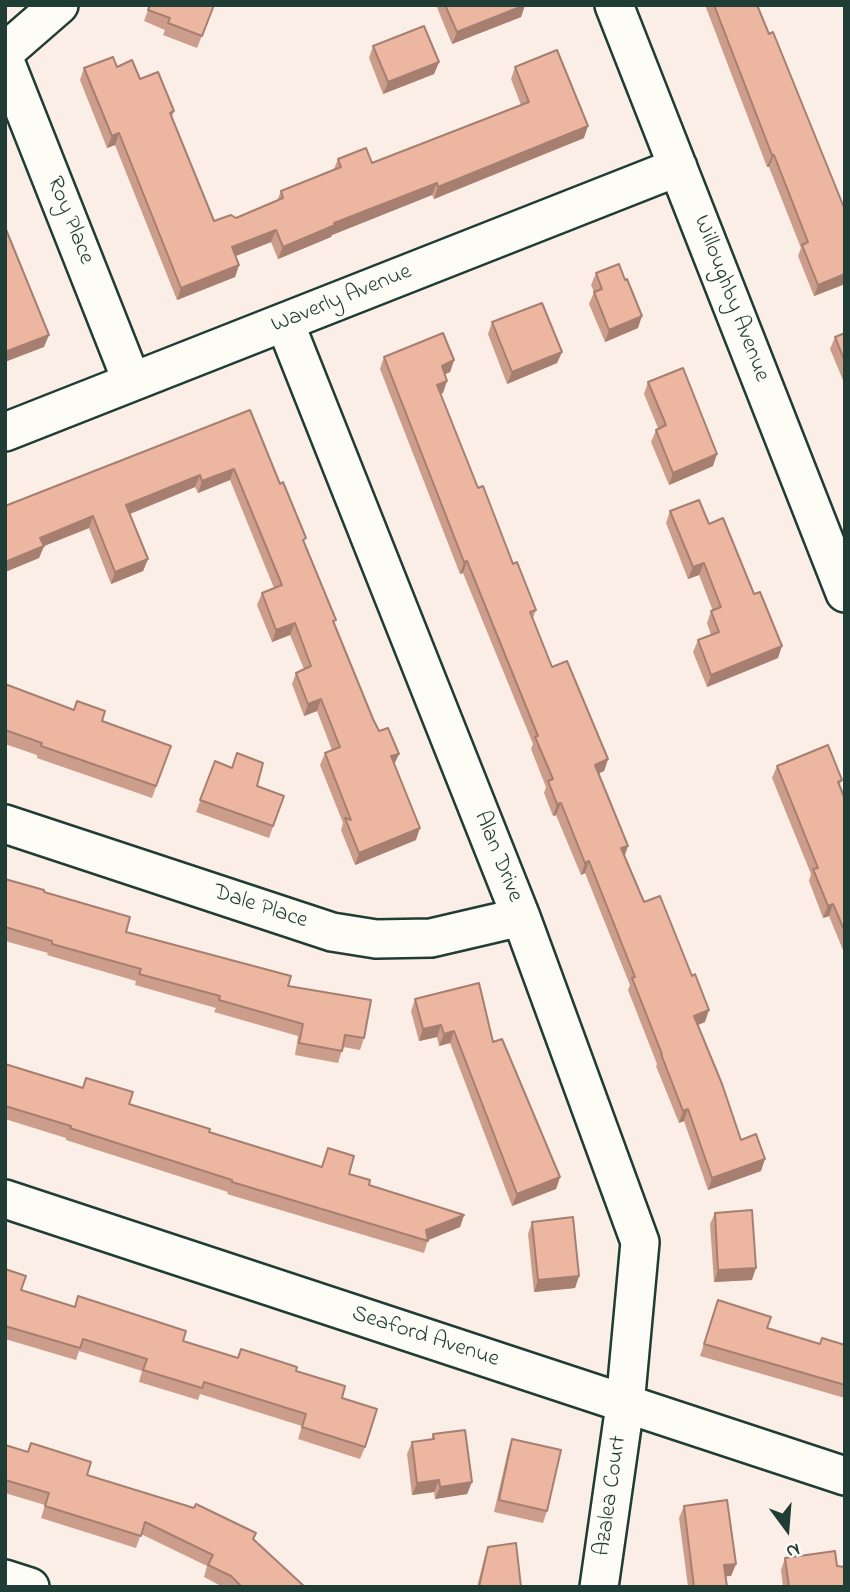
<!DOCTYPE html>
<html>
<head>
<meta charset="utf-8">
<style>
	body { margin:0 }
	#map { position:relative; width:850px; height:1592px; overflow:hidden; background:#faeee6; font-family:"Indie Flower",sans-serif }
	canvas { display:block }
	.frame { position:absolute; inset:0; border:7px solid #1f3d34; pointer-events:none }
	.north { position:absolute; left:752px; top:1494px; width:70px; height:70px; -webkit-text-stroke:5px #fdfcf7; paint-order:stroke; rotate:164deg; font-size:19px; font-weight:700; line-height:28px; text-align:center; color:#1f3d34 }
	.north::after { content:''; display:block; margin:auto; width:24px; height:32px; background:#1f3d34; clip-path:polygon(50% 0,100% 100%,50% 72%,0 100%) }
</style>
</head>
<body>
<div id="map">
<canvas width="850" height="1592"></canvas>
<div class="frame"></div>
<div class="north">N</div>
</div>
<script>
const g = document.querySelector('canvas').getContext('2d');
g.lineJoin = 'round';
function poly(rows) {
  const path = new Path2D();
  for (const r of rows) {
    path.moveTo(r[0], r[1]);
    for (let i = 2; i < r.length; i += 2) path.lineTo(r[i], r[i + 1]);
  }
  return path;
}
function stroke(path, color, width, dash) {
  g.strokeStyle = color;
  g.lineWidth = width;
  g.lineCap = dash ? 'butt' : 'round';
  g.setLineDash(dash || []);
  g.stroke(path);
}
function fill(path, color) {
  g.fillStyle = color;
  g.fill(path, 'evenodd');
}
function write(font, color, halo, rows, align = 'center') {
  g.font = font + ' "Indie Flower",sans-serif';
  g.lineWidth = 6;
  g.setLineDash([]);
  g.textBaseline = 'middle';
  g.strokeStyle = halo;
  g.fillStyle = color;
  for (const [text, x, y, turn = 0] of rows) {
    g.save();
    g.translate(x, y);
    g.rotate((+turn || 0) * Math.PI / 180);
    g.textAlign = isNaN(turn) ? turn : align;
    if (halo) g.strokeText(text, 0, 0);
    g.fillText(text, 0, 0);
    g.restore();
  }
}
const minor = poly([
	[614,5,845,593],
	[5,52,59,5],
	[5,61,132,382],
	[285,323,521,917,640,1242,625,1405,599,1587],
	[5,432,678,167],
	[5,824,332,932,376,939,431,938,521,917],
	[5,1199,845,1476],
	[5,1579,30,1587]
]);
stroke(minor, '#1f3d34', 42);
stroke(minor, '#fdfcf7', 37);
fill(poly([
	[150,5,214,5,197,48,163,35,165,30,144,21],
	[436,5,525,5,521,17,452,44],
	[705,5,757,5,845,284,814,296,798,256,801,248,769,167,767,167],
	[373,46,439,62,434,74,383,94,369,58],
	[117,67,140,79,174,111,172,117,214,221,236,218,277,201,281,191,334,169,338,159,372,163,521,105,511,79,515,67,584,138,434,199,432,195,332,235,331,237,278,259,271,242,236,256,239,265,235,277,177,300,115,145,107,148,80,80,84,68],
	[596,273,638,328,605,342,589,304,594,292,591,285],
	[492,322,562,352,557,363,507,384,488,334],
	[845,333,845,385,830,349,835,337],
	[384,357,454,360,450,372,445,374,443,393,441,394,478,488,536,610,533,618,552,667,608,759,604,771,599,773,625,856,644,902,705,1022,698,1025,741,1140,761,1171,708,1190,684,1121,679,1123,656,1066,657,1064,628,990,630,985,585,873,581,875,556,815,553,816,544,793,546,787,531,749,533,744,463,573,460,574,380,369],
	[648,382,713,466,669,485,651,442,656,430,658,428,644,394],
	[250,410,304,543,334,624,373,719,395,764,416,840,355,865,341,830,343,823,320,765,325,753,332,750,317,711,304,716,292,684,296,673,304,669,290,635,272,642,257,605,262,593,274,588,230,480,198,493,195,487,130,514,148,559,143,571,111,584,89,528,44,546,39,558,5,572,5,506],
	[670,511,709,524,778,658,707,687,693,652,698,640,711,635,707,623,711,611,713,611,699,575,688,579,666,523],
	[5,684,171,746,152,798,37,758,37,755,5,744],
	[215,761,257,786,284,796,269,838,196,812],
	[777,766,842,780,839,786,845,799,845,955,829,916,823,918,809,881,811,874,772,778],
	[5,879,44,892,126,932,288,986,364,1038,360,1050,343,1047,338,1063,295,1055,298,1036,214,1012,216,1008,135,985,136,981,47,955,48,953,5,941],
	[415,999,493,1042,560,1177,556,1189,512,1206,450,1043,439,1046,437,1037,419,1041,411,1011],
	[5,1064,129,1104,209,1132,322,1167,328,1148,349,1174,369,1185,464,1215,460,1227,428,1240,424,1253,227,1194,228,1192,66,1140,66,1138,5,1119],
	[715,1213,752,1280,714,1282,710,1224],
	[532,1222,579,1276,575,1288,534,1292,528,1234],
	[5,1269,21,1290,238,1358,296,1371,342,1398,365,1447,360,1459,298,1439,302,1426,200,1394,198,1400,139,1382,142,1371,79,1351,76,1360,5,1339],
	[714,1312,820,1344,845,1345,845,1398,700,1356],
	[433,1434,472,1482,467,1494,435,1499,434,1492,412,1495,407,1454,412,1442,431,1440],
	[512,1439,547,1511,543,1523,494,1512,508,1451],
	[5,1445,87,1475,256,1533,253,1539,305,1587,223,1587,204,1577,207,1566,141,1534,136,1548,41,1518,45,1505,5,1493],
	[684,1506,736,1564,731,1576,726,1576,727,1587,688,1587,679,1518],
	[488,1547,521,1587,477,1587,484,1559],
	[785,1558,837,1566,845,1587,783,1587,781,1570]
]), '#cc9d8a');
fill(poly([
	[525,5,521,17,452,44,457,32],
	[439,62,434,74,383,94,388,82],
	[588,126,584,138,434,199,438,187],
	[119,133,115,145,107,148,112,136],
	[772,155,774,155,769,167,767,167],
	[437,183,432,195,332,235,331,237,278,259,283,247,334,223],
	[276,230,271,242,228,259,232,247],
	[239,265,235,277,177,300,181,288],
	[845,274,845,284,814,296,818,285],
	[642,316,638,328,605,342,609,330],
	[49,335,44,347,5,362,5,352],
	[562,352,557,363,507,384,512,372],
	[454,360,450,372,437,378,442,366],
	[447,381,443,393,433,397,437,385],
	[717,454,713,466,669,485,673,473],
	[234,469,230,480,198,493,202,481],
	[200,475,195,487,122,517,126,505],
	[93,516,89,528,44,546,39,558,5,572,5,562,40,538],
	[148,559,143,571,111,584,115,572],
	[467,561,463,573,460,574,464,562],
	[704,563,699,575,688,579,693,567],
	[295,623,290,635,272,642,276,630],
	[782,646,778,658,707,687,711,675],
	[321,699,317,711,304,716,308,704],
	[399,754,394,765,391,756],
	[608,759,604,771,591,777,595,765],
	[561,803,556,815,553,816,557,804],
	[420,828,416,840,355,865,359,853],
	[628,846,624,858,621,848],
	[589,861,585,873,581,875,585,863],
	[833,904,829,916,823,918,828,906],
	[709,1010,705,1022,690,1028,694,1016],
	[441,1025,437,1037,419,1041,423,1029],
	[454,1031,450,1043,439,1046,444,1034],
	[688,1109,684,1121,679,1123,683,1111],
	[765,1159,761,1171,708,1190,712,1178],
	[560,1177,556,1189,512,1206,517,1194],
	[464,1215,460,1227,426,1241,426,1230],
	[756,1268,752,1280,714,1282,718,1270],
	[579,1276,575,1288,534,1292,538,1280],
	[439,1480,434,1492,412,1495,417,1483],
	[472,1482,467,1494,435,1499,440,1487],
	[736,1564,731,1576,720,1577,724,1565]
]), '#a67f71');
const building = poly([
	[150,5,214,5,202,36,168,23,170,18,148,10,150,5],
	[445,5,525,5,457,32,445,5],
	[714,5,757,5,769,34,773,32,845,210,845,274,818,285,802,245,808,242,774,155,772,155,714,5],
	[424,26,439,62,388,82,373,46,424,26],
	[557,50,588,126,438,187,437,183,334,223,335,225,283,247,276,230,232,247,239,265,181,288,119,133,112,136,84,68,113,57,117,67,132,60,140,79,158,72,174,111,170,113,214,221,231,215,236,218,283,198,281,191,341,167,338,159,366,148,372,163,529,102,515,67,557,50],
	[5,227,49,335,5,352,5,227],
	[619,264,625,280,627,279,642,316,609,330,594,292,602,289,596,273,619,264],
	[542,303,562,352,512,372,492,322,542,303],
	[443,333,454,360,442,366,447,381,437,385,478,488,483,486,513,564,517,562,536,610,530,612,552,667,567,661,608,759,595,765,628,846,621,848,644,902,660,896,692,976,695,974,709,1010,694,1016,722,1084,741,1140,756,1134,765,1159,712,1178,688,1109,683,1111,661,1054,662,1054,632,978,635,977,589,861,585,863,561,803,557,804,548,781,553,779,535,737,538,736,467,561,464,562,384,357,443,333],
	[845,333,845,362,835,337,845,333],
	[683,368,717,454,673,473,656,430,666,425,648,382,683,368],
	[250,410,280,484,283,482,306,538,303,540,336,620,333,621,373,719,379,731,388,728,399,754,391,756,420,828,359,853,345,818,351,820,325,753,340,747,321,699,308,704,296,673,311,666,295,623,276,630,262,593,282,585,234,469,202,481,200,475,126,505,148,559,115,572,93,516,40,538,44,546,5,562,5,506,250,410],
	[699,500,709,524,723,518,754,594,760,592,782,646,711,675,698,640,719,632,711,611,721,607,704,563,693,567,670,511,699,500],
	[5,684,74,710,77,701,105,711,102,721,171,746,156,786,41,746,42,743,5,730,5,684],
	[828,745,842,780,838,782,845,799,845,932,833,904,828,906,813,869,818,868,777,766,828,745],
	[237,753,263,763,257,786,284,796,273,826,200,800,215,761,232,768,237,753],
	[5,879,44,890,44,892,130,917,126,932,291,976,288,986,371,1000,364,1038,345,1035,342,1051,299,1043,303,1024,219,1000,220,996,139,974,141,969,52,944,52,941,5,927,5,879],
	[479,983,493,1042,502,1039,560,1177,517,1194,454,1031,444,1034,441,1025,423,1029,415,999,479,983],
	[5,1064,83,1088,86,1078,133,1092,129,1104,210,1129,209,1132,322,1167,328,1148,354,1156,349,1174,370,1180,369,1185,464,1215,426,1230,428,1241,232,1182,232,1180,70,1128,71,1126,5,1106,5,1064],
	[752,1210,756,1268,718,1270,715,1213,752,1210],
	[573,1217,579,1276,538,1280,532,1222,573,1217],
	[5,1269,26,1276,21,1290,75,1307,78,1296,186,1331,183,1341,238,1358,241,1349,297,1367,296,1371,345,1386,342,1398,377,1409,365,1447,302,1427,306,1414,204,1382,202,1388,143,1370,147,1359,83,1339,80,1348,5,1326,5,1269],
	[718,1300,771,1317,767,1328,820,1344,822,1338,845,1345,845,1385,704,1344,718,1300],
	[465,1430,472,1482,440,1487,439,1480,417,1483,412,1442,434,1439,433,1434,465,1430],
	[512,1439,561,1450,547,1511,499,1500,512,1439],
	[31,1443,91,1462,87,1475,194,1508,196,1504,256,1533,253,1539,305,1587,242,1587,231,1576,208,1565,213,1555,145,1522,141,1536,45,1506,49,1493,5,1480,5,1445,28,1452,31,1443],
	[727,1500,736,1564,724,1565,727,1587,694,1587,684,1506,727,1500],
	[516,1543,521,1587,479,1587,488,1547,516,1543],
	[835,1551,837,1566,845,1567,845,1587,789,1587,785,1558,835,1551]
]);
fill(building, '#edb6a1');
stroke(building, '#a67f71', 2);
write('23px', '#1f3d34', '#fdfcf7', [
	["Roy Place",69,221,68],
	["Willoughby Avenue",730,299,69],
	["Waverly Avenue",342,300,-22],
	["Alan Drive",497,857,68],
	["Dale Place",260,908,18],
	["Seaford Avenue",425,1338,18],
	["Azalea Court",612,1496,-82]
]);
</script>
</body>
</html>
